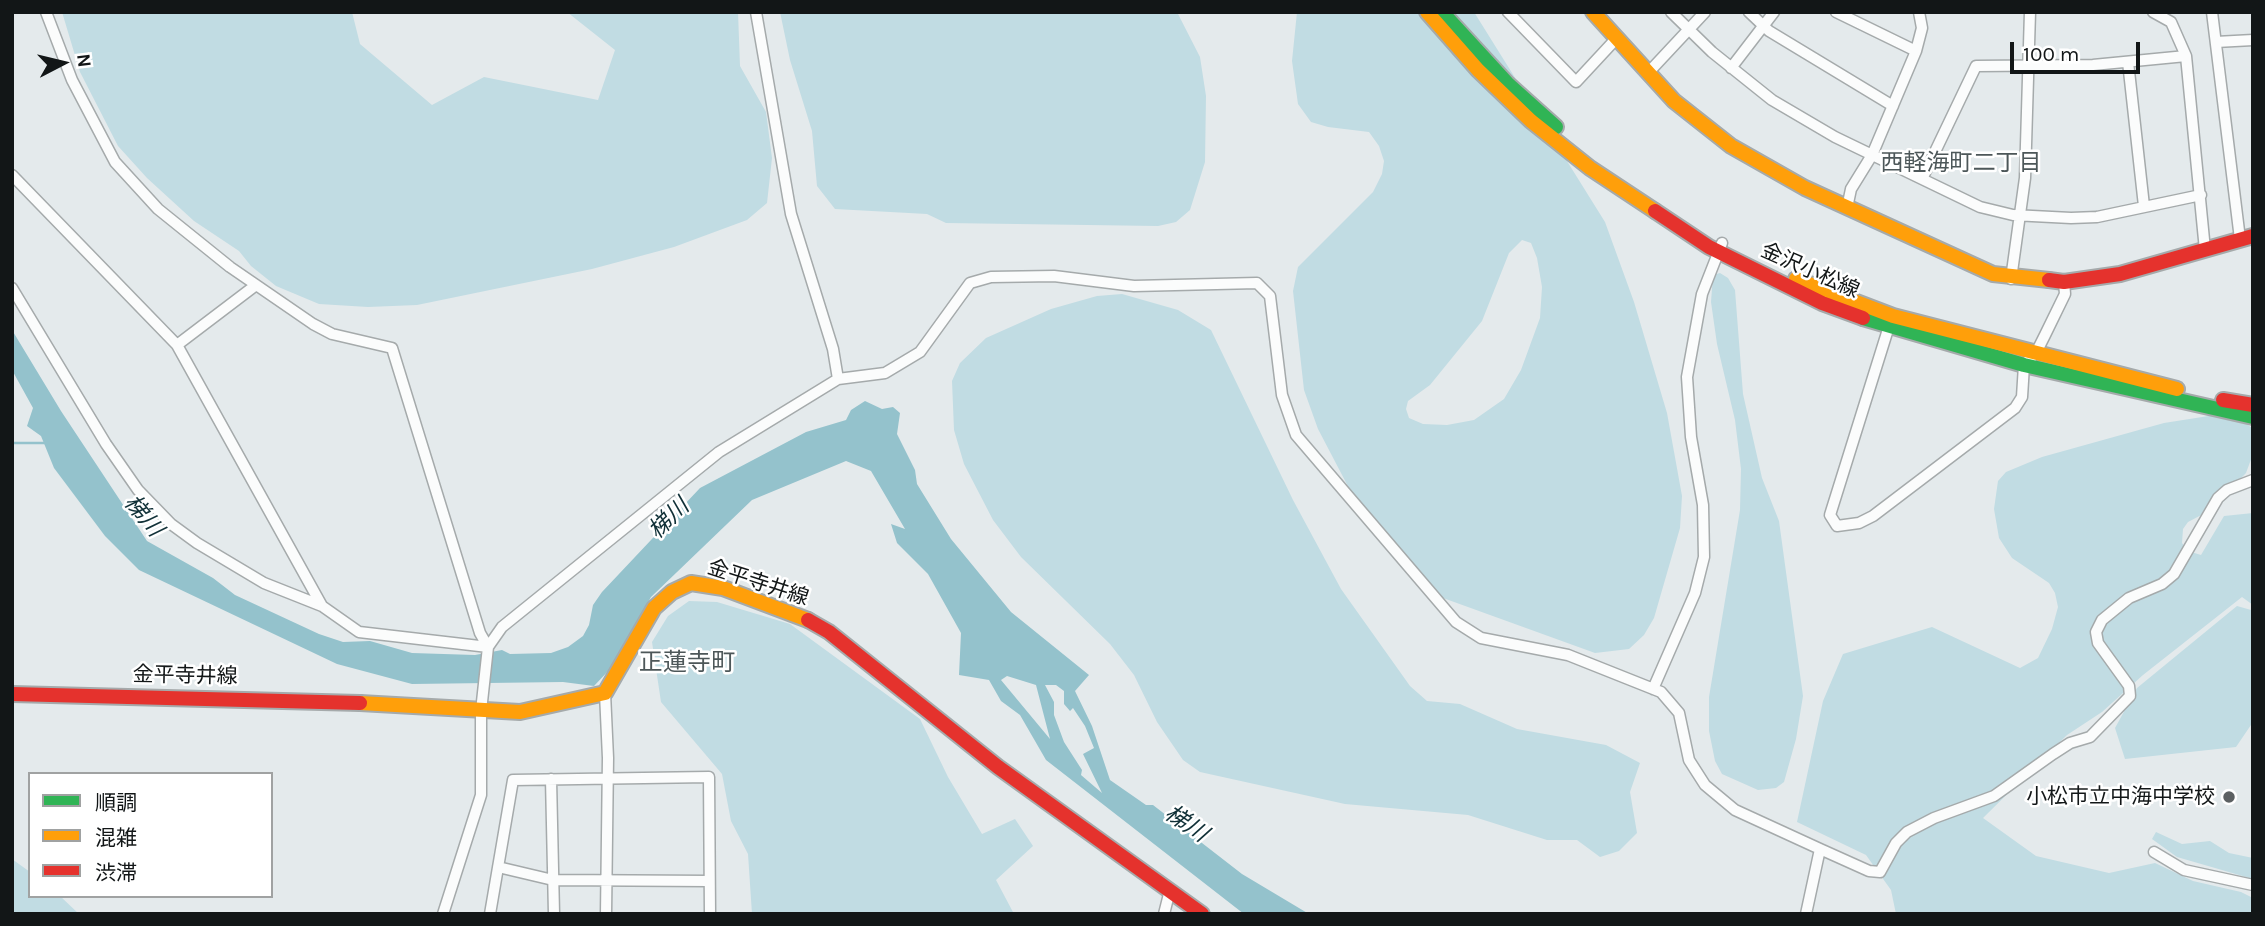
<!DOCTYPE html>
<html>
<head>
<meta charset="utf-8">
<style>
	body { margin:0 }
	#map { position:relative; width:2265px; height:926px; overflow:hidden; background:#e4eaec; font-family:Karla,"Noto Sans JP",sans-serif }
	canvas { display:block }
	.frame { position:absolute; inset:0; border:14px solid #121617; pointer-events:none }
	.legend { position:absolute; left:28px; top:772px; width:245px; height:126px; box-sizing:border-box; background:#fff; border:2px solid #a0a2a2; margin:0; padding:9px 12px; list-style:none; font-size:21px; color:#121617 }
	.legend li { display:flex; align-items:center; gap:14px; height:35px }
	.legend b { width:35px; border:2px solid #a0a2a2 }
	.north { position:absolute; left:28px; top:28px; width:70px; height:70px; -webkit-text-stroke:5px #fff; paint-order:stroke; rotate:83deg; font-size:19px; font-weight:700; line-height:28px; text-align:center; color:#121617 }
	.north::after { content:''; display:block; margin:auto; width:24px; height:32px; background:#121617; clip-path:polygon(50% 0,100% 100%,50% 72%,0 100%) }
	.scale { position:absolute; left:2010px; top:42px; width:130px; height:32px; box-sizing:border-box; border:4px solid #121617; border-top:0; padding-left:9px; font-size:21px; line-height:24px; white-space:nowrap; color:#121617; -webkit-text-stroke:5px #fff; paint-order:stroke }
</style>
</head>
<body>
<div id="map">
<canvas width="2265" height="926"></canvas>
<div class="frame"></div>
<ul class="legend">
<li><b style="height:9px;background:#30b455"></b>順調</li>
<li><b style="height:9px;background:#ff9f0a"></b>混雑</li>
<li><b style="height:9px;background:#e5322d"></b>渋滞</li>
</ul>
<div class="north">N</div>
<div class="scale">100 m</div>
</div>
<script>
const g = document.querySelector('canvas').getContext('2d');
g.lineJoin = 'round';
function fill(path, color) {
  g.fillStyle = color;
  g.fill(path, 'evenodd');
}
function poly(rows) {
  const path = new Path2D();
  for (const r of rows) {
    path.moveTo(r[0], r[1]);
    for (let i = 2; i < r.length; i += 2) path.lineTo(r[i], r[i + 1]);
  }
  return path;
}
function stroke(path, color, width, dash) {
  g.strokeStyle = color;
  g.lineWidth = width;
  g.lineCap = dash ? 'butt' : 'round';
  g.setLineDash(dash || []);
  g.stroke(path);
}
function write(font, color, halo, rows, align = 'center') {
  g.font = font + ' Karla,"Noto Sans JP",sans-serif';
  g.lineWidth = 5;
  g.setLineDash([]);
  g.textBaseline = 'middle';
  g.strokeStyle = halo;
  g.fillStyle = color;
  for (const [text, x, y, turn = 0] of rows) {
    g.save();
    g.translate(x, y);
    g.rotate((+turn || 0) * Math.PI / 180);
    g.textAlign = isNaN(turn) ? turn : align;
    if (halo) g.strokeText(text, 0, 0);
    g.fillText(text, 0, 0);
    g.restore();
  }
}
fill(poly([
	[62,12,352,12,360,44,432,105,484,77,598,100,615,50,567,12,738,12,740,66,766,112,772,158,767,203,747,220,674,247,592,269,417,305,368,307,319,304,276,286,251,266,239,251,194,221,147,178,118,146,80,72],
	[780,12,1177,12,1200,57,1206,96,1205,162,1190,210,1176,222,1158,226,946,223,927,214,835,209,817,186,812,131,790,60],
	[1297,12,1474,12,1605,222,1634,302,1667,413,1682,496,1680,528,1654,618,1644,635,1629,649,1595,653,1432,594,1401,567,1352,494,1318,429,1304,390,1293,291,1298,267,1373,192,1382,174,1384,161,1379,146,1369,132,1328,127,1311,122,1298,104,1292,61],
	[1522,240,1531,243,1537,258,1542,287,1540,318,1521,370,1504,399,1474,420,1447,425,1423,424,1409,418,1406,409,1408,401,1430,385,1482,321,1509,253],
	[1720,273,1728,278,1735,290,1743,394,1762,478,1779,521,1803,696,1796,739,1784,782,1776,788,1758,790,1722,774,1715,761,1709,731,1709,697,1740,510,1741,469,1735,420,1717,344,1711,302,1713,275],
	[1122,294,1178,310,1211,330,1293,500,1341,589,1410,686,1427,701,1460,704,1517,729,1606,745,1640,763,1630,792,1637,833,1619,851,1600,857,1577,840,1547,840,1468,815,1345,804,1200,772,1183,760,1157,722,1134,675,1110,644,1021,557,993,520,964,464,954,430,952,381,960,363,986,338,1051,309,1097,296],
	[2215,415,2241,420,2252,428,2253,454,2246,473,2209,511,2188,522,2183,529,2182,543,2188,551,2201,555,2224,516,2253,513,2253,605,2242,597,2143,675,2102,712,2067,735,1983,818,2036,856,2109,873,2155,863,2193,881,2241,892,2253,898,2253,914,1896,914,1891,890,1866,855,1797,822,1823,701,1843,654,1932,627,2020,668,2038,658,2052,629,2058,607,2055,593,2049,583,2012,558,1999,538,1994,509,1998,481,2006,472,2042,457,2164,423],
	[689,601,717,602,790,624,920,719,948,777,982,834,1015,819,1033,846,996,880,1014,914,752,914,748,854,731,821,722,774,661,702,652,642,668,616],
	[2237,606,2251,610,2253,722,2236,747,2125,759,2115,728,2137,688],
	[2156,832,2182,844,2210,841,2229,853,2253,858,2253,879,2177,857,2152,839],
	[12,859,30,872,30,896,60,896,79,914,12,914]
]), '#c1dce3');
fill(poly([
	[12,330,61,411,147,541,213,578,235,595,319,634,343,642,370,641,412,653,475,655,502,650,510,654,551,653,568,647,583,636,589,625,593,605,602,592,700,488,806,432,846,420,851,410,865,401,882,409,893,407,900,413,897,434,915,470,917,484,951,539,1011,612,1089,675,1075,691,1092,726,1110,780,1146,805,1153,805,1242,874,1309,914,1244,914,1046,760,1020,715,1001,701,989,680,959,675,961,633,928,574,897,543,891,524,905,529,871,471,846,461,752,500,651,597,611,668,594,686,563,682,412,684,337,664,139,570,105,536,54,468,41,436,27,426,33,408,12,370],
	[1007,676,1036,685,1050,739,1001,680],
	[1045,685,1056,685,1064,691,1064,704,1070,711,1073,708,1085,726,1094,748,1083,754,1102,793,1081,775,1082,770,1064,742,1054,715,1054,702]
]), '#94c2cc');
stroke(poly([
	[12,443,47,443]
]), '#94c2cc', 2.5);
const street = poly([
	[46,12,72,80,115,162,158,209,230,267,313,324,332,334,392,348,480,633,488,647,481,711,481,795,443,914],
	[1508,12,1576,82,1615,40],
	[1671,12,1712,52,1772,100,1835,137,1980,207,2013,215,2071,218,2097,217,2201,195],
	[1749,12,1769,31,1893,106],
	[1836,12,1916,51],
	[2153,12,2171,22,2186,56,2205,250],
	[2212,12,2240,239],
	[2216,42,2253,40],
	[2128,62,2144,206],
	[1731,68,1774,12],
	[1648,73,1705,12],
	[12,175,177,345,322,606,359,632,488,647,502,627,719,452,838,379,833,349,791,214,756,12],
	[1922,179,1976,66,2093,65,2186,56],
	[1847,208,1851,189,1872,155,1916,51,1922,28,1919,12],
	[2011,279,2025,178,2030,12],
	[12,288,106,444,138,490,171,524,197,543,264,583,322,606],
	[1890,323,1830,515,1837,526,1859,523,1873,516,2015,408,2022,397,2024,365,2036,353,2045,335,2065,294,2064,282],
	[177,345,256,285],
	[838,379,885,373,920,352,970,283,991,277,1054,276,1134,286,1257,283,1270,296,1282,395,1296,435,1456,622,1481,638,1568,655,1661,692,1679,713,1689,760,1705,785,1735,810,1820,849,1806,914],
	[1653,689,1695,593,1704,557,1703,505,1691,437,1687,377,1702,294,1722,243],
	[605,693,608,758,606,914],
	[551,779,554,914],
	[1820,849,1869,871,1880,872,1896,843,1907,832,1934,818,1994,796,2053,754,2070,743,2090,737,2130,696,2129,686,2098,643,2096,632,2102,620,2129,598,2162,584,2174,574,2218,498,2227,490,2253,480],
	[2154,852,2184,870,2253,885],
	[498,867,553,880,709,881],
	[490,914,513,780,709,777,710,914],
	[1164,914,1170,890]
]);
const fast = poly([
	[1442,12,1508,84,1556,127],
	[1863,318,2024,365,2253,417]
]);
const slow = poly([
	[1427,12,1478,70,1531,121,1590,168,1655,211],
	[1593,12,1674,101,1731,146,1805,188,1993,274,2049,280],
	[1796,279,1893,316,2177,389],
	[360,703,520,712,605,693,654,608,672,592,691,583,723,588,808,620]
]);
const jam = poly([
	[1655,211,1709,247,1822,303,1863,318],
	[2049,280,2064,282,2120,274,2253,236],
	[2223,400,2253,405],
	[808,620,829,632,998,767,1202,914],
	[12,694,360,703]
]);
stroke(street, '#a5aaab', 13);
stroke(fast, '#a5aaab', 18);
stroke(slow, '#a5aaab', 18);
stroke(jam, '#a5aaab', 18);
stroke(street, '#fbfcfc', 10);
stroke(fast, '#30b455', 14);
stroke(slow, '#ff9f0a', 14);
stroke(jam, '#e5322d', 14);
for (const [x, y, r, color] of [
	[2229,797,7,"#5c6062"]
]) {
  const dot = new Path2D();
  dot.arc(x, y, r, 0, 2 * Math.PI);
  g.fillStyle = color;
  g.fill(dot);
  stroke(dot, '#fff', 2.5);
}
write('21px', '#121617', '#fff', [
	["金沢小松線",1810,271,24],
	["金平寺井線",758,583,18],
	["金平寺井線",185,676,1]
]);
write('21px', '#121617', '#fff', [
	["小松市立中海中学校",2215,797]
], 'right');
write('23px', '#4d5759', '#fff', [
	["西軽海町二丁目",1961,163]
]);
write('italic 23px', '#103037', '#fff', [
	["梯川",143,516,50],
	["梯川",669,519,-44],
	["梯川",1186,824,34]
]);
write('24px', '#4d5759', '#fff', [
	["正蓮寺町",687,663]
]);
</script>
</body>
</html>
